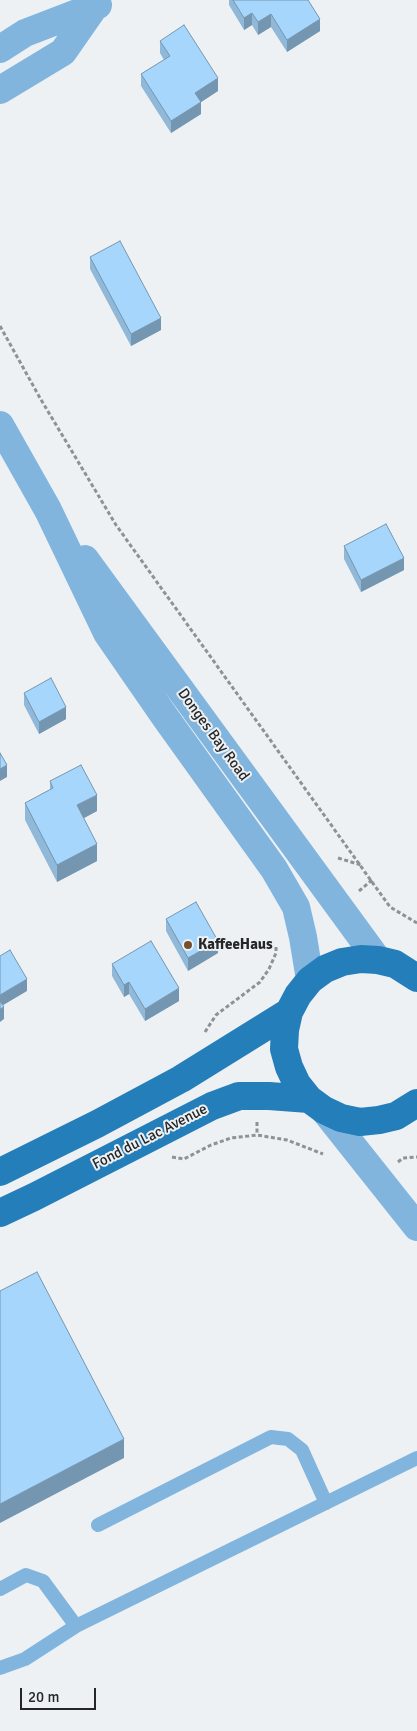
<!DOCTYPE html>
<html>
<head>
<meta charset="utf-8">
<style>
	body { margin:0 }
	#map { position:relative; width:417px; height:1731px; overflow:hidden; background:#edf1f4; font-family:Signika,sans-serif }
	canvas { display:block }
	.scale { position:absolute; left:20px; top:1688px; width:76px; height:22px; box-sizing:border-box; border:2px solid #252627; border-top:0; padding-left:6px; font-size:15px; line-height:18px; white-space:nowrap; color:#252627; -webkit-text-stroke:4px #edf1f4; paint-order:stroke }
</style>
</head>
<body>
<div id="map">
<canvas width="417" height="1731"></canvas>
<div class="scale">20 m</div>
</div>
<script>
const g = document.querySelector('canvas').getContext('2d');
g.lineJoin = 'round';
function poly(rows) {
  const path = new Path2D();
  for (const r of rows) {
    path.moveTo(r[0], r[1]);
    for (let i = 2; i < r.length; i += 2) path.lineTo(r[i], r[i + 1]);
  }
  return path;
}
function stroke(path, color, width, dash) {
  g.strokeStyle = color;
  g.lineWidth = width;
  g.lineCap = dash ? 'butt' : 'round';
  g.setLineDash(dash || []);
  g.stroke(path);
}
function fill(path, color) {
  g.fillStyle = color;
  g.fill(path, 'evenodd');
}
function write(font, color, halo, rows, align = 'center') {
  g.font = font + ' Signika,sans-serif';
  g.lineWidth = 4;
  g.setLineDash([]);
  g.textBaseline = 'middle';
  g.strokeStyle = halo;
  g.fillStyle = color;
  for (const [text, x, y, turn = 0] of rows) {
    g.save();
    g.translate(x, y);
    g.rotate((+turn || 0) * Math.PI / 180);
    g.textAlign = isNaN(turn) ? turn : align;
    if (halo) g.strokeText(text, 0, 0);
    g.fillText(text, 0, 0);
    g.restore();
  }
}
stroke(poly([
	[0,326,40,398,116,525,390,907,417,923],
	[338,858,361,865],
	[359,891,372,880],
	[205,1032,216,1015,260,982,269,969,276,953,276,946],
	[257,1122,257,1135],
	[172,1157,184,1159,211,1145,231,1138,257,1135,287,1140,323,1154],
	[398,1162,403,1158,417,1157]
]), '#8f9294', 3, [4, 2.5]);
stroke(poly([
	[98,1525,271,1437,288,1439,302,1450,326,1503],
	[0,1589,26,1575,43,1581,76,1626],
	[0,1668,25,1659,76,1626,417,1458]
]), '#81b5de', 14);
stroke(poly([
	[0,49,25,33,98,5],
	[0,90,63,52,95,6]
]), '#81b5de', 28);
stroke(poly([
	[0,425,48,510,107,633,165,717,274,869,296,907,303,937,310,980],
	[85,559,378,960],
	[324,1110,417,1227]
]), '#81b5de', 28);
stroke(poly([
	[417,978,395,964,378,960,361,959,342,962,325,969,310,980,298,995,289,1012,285,1030,284,1049,289,1067,297,1084,309,1099,324,1110,341,1118,360,1122,379,1120,396,1116,417,1103],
	[0,1172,97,1124,181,1079,289,1012],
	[0,1213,34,1197,212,1106,239,1096,269,1096,309,1099]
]), '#247eba', 28);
fill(poly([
	[229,0,308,0,320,31,287,52,271,27,258,35,252,25,244,30,229,5],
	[160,41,218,91,201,102,201,114,171,133,141,86,141,74,164,60,160,53],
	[90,257,161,330,131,346,90,269],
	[344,546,404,570,361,592,344,559],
	[24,693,66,719,39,734,24,705],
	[50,781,97,811,83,818,97,861,57,882,25,820,25,803,50,790],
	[166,919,218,953,188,971,166,931],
	[112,964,179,1001,145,1021,129,994,124,997,112,976]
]), '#90b8d9');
fill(poly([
	[252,13,252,25,244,30,244,18],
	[271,14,271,27,258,35,258,22],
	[320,19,320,31,287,52,287,40],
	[218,78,218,91,195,106,195,93],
	[201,102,201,114,171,133,171,121],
	[161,318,161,330,131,346,131,334],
	[404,558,404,570,361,592,361,580],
	[66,707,66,719,39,734,39,722],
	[7,765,7,777,0,781,0,769],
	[97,795,97,811,77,822,77,805],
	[97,844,97,861,57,882,57,865],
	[218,941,218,953,188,971,188,958],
	[27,979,27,991,0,1007,0,995],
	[129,982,129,994,124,997,124,985],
	[179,988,179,1001,145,1021,145,1009],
	[4,1007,4,1019,0,1022,0,1009],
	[124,1439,124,1458,0,1523,0,1504]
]), '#7596b0');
const building = poly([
	[233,0,308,0,320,19,287,40,271,14,258,22,252,13,244,18,233,0],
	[184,25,218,78,195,93,201,102,171,121,141,74,170,56,160,41,184,25],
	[120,241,161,318,131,334,90,257,120,241],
	[386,524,404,558,361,580,344,546,386,524],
	[51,678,66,707,39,722,24,693,51,678],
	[0,753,7,765,0,769,0,753],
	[81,765,97,795,77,805,97,844,57,865,25,803,53,788,50,781,81,765],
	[196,902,218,941,188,958,166,919,196,902],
	[151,941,179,988,145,1009,129,982,124,985,112,964,151,941],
	[10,950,27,979,0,995,0,956,10,950],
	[0,1001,4,1007,0,1009,0,1001],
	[37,1272,124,1439,0,1504,0,1291,37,1272]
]);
fill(building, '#a7d6fc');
stroke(building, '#7596b0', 1);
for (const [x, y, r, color] of [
	[188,945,5,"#76512d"]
]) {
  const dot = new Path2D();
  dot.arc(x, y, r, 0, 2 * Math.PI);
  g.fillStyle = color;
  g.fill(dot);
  stroke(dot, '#edf1f4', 2);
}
write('15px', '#252627', '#edf1f4', [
	["Donges Bay Road",213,735,54],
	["Fond du Lac Avenue",150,1137,-27]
]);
write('bold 15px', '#252627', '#edf1f4', [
	["KaffeeHaus",198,945]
], 'left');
</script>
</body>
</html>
